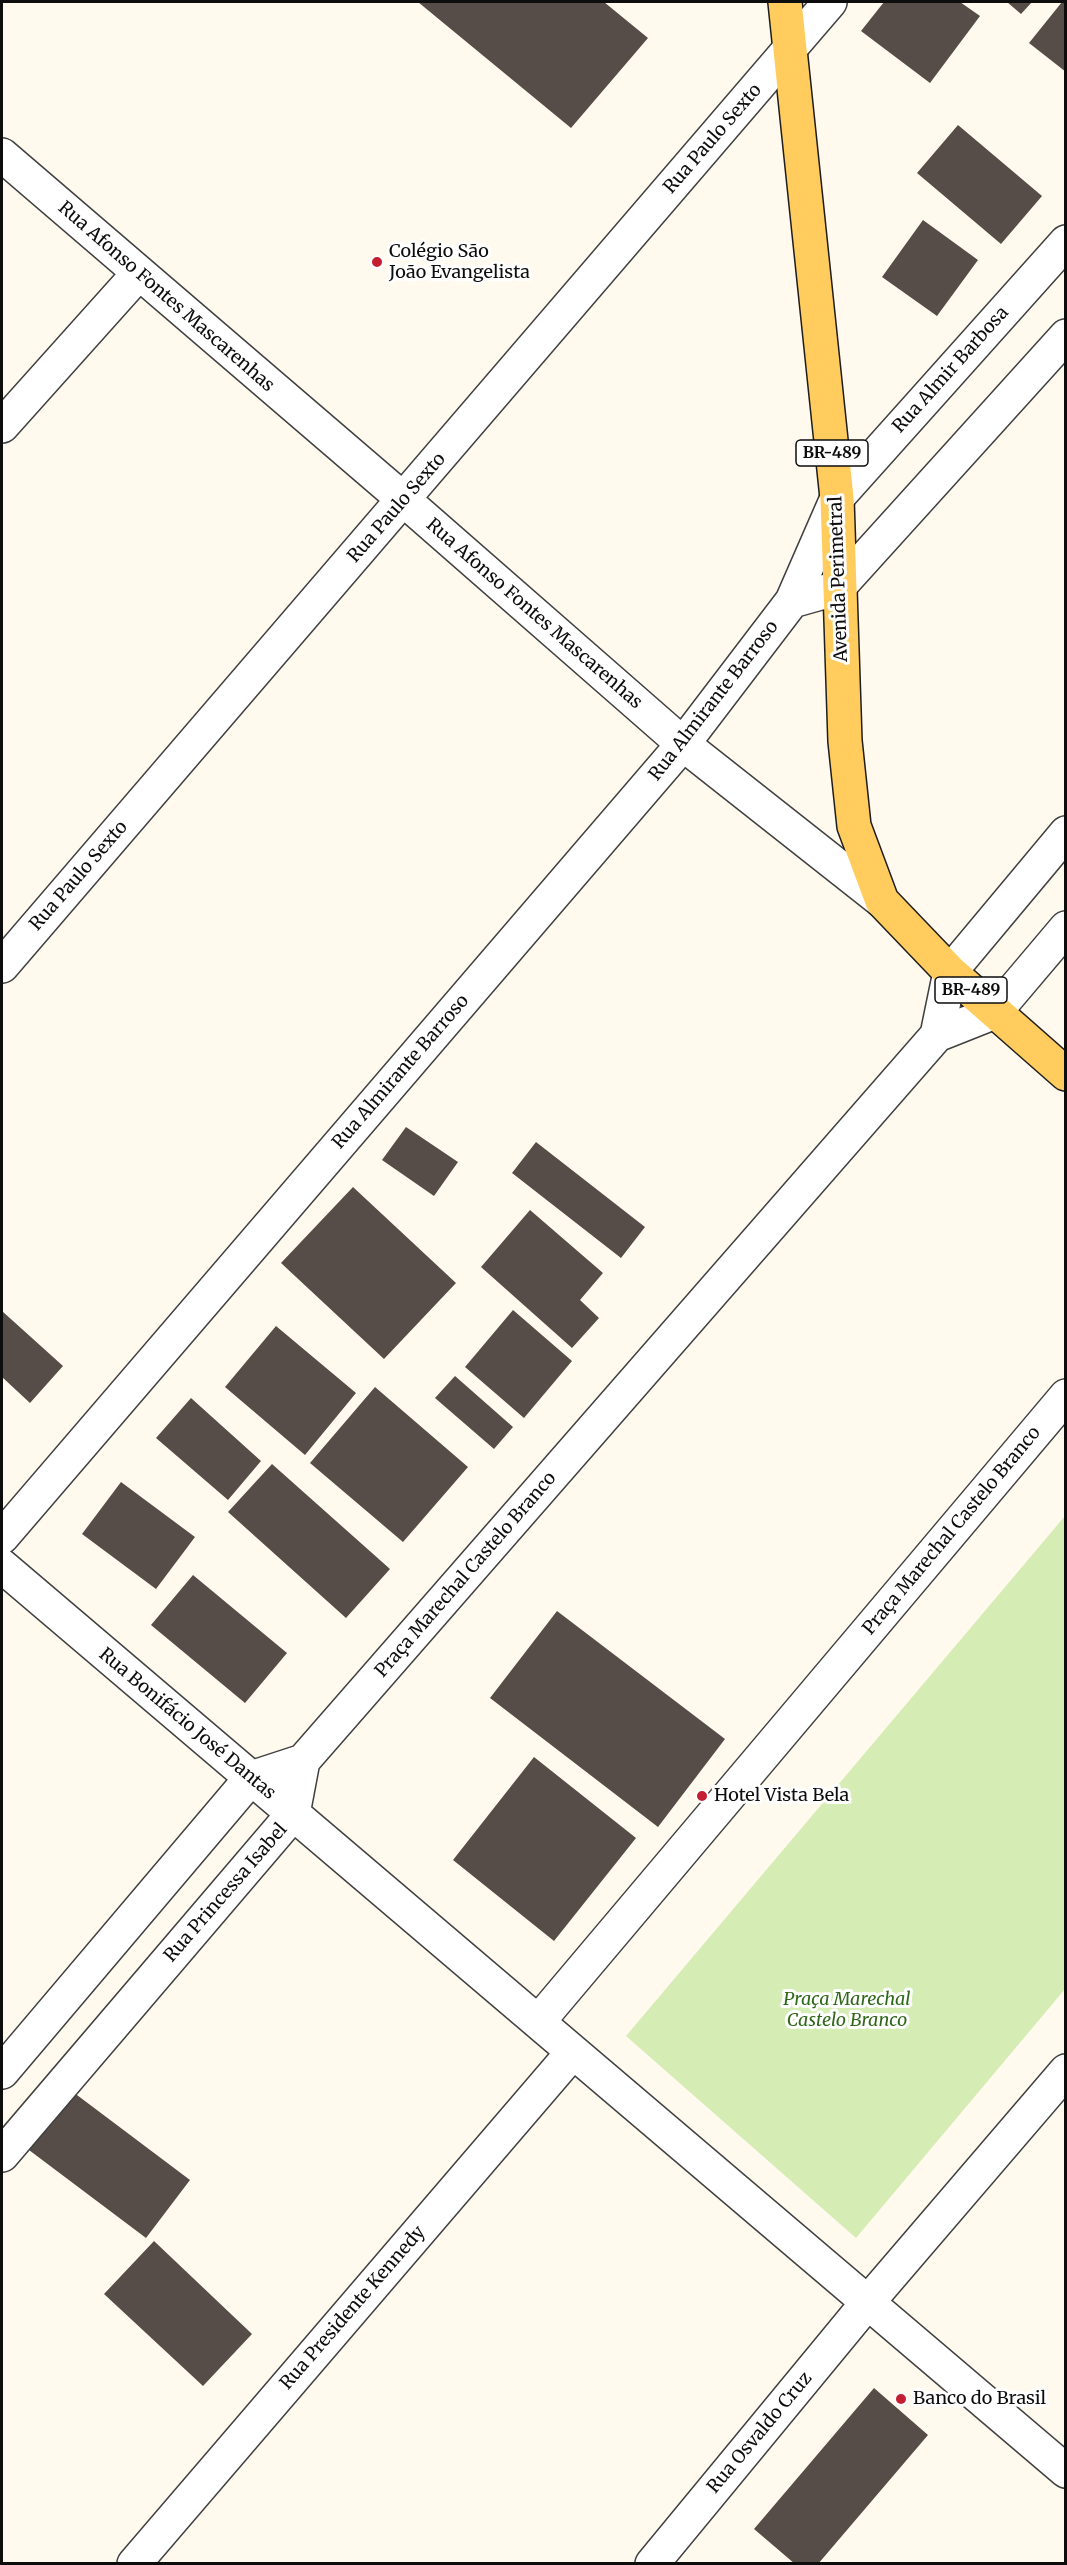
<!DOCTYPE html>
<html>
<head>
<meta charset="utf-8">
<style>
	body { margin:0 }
	#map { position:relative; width:1067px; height:2565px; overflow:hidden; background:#fffaed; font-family:Merriweather,serif }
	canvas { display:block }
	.frame { position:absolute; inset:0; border:3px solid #0d0d0d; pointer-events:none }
</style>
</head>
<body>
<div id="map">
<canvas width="1067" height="2565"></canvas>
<div class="frame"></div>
</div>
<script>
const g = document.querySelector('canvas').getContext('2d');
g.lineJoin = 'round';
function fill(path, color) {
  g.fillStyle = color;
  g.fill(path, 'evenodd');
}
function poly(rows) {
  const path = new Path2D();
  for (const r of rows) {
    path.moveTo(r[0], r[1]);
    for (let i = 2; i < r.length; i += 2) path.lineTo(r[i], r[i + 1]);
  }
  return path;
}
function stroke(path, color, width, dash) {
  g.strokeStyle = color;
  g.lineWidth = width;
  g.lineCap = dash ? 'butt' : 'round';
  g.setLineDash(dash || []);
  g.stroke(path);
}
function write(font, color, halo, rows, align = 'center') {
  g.font = font + ' Merriweather,serif';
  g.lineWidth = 6;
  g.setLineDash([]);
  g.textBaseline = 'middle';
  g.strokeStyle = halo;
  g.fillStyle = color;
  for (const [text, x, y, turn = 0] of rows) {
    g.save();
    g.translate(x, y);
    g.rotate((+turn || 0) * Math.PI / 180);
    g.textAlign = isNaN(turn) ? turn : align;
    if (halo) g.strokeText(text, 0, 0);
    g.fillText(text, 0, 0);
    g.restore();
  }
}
fill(poly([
	[1065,1516,1065,1989,856,2238,626,2036]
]), '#d5ecb5');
fill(poly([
	[418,2,604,2,648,38,571,128],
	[884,2,960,2,980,16,930,83,861,31],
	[1007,2,1032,2,1021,14],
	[1062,2,1066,2,1066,72,1029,43],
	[958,125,1042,196,1001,244,917,173],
	[923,220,978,260,937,316,882,277],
	[406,1127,458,1162,434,1196,382,1160],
	[536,1142,645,1227,621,1258,512,1173],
	[353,1187,456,1283,384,1359,281,1263],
	[530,1210,603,1273,580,1300,599,1318,572,1348,481,1267],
	[513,1310,572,1361,524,1418,465,1367],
	[2,1311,63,1366,30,1403,2,1377],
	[276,1326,356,1393,305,1455,225,1387],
	[455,1376,513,1427,494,1449,435,1398],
	[375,1387,468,1467,403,1542,310,1463],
	[191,1398,261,1461,228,1500,156,1438],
	[272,1464,390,1569,346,1618,228,1512],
	[121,1482,195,1537,156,1589,82,1534],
	[193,1575,287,1653,245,1703,151,1625],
	[557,1611,725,1739,658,1827,490,1698],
	[534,1757,636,1838,554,1941,453,1860],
	[65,2086,190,2180,146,2238,21,2144],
	[154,2241,252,2334,203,2386,104,2294],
	[874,2388,928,2435,818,2564,795,2564,754,2529]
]), '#564d49');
const street = poly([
	[2,155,404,500,683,744,882,901],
	[2,426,139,273],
	[792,601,838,588,1066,336],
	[2,966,830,2],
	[937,1035,950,972,1066,833],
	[2,1537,683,744,792,601,837,498,1066,242],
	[2,1566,1066,2471],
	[303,1761,937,1035,995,1012,1066,928],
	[538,2022,1066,1396],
	[2,2072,251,1778,303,1761],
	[2,2155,293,1814,303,1761],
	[134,2564,573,2052],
	[652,2564,868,2302,1066,2071]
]);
const primary = poly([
	[785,2,837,498,845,741,854,826,882,901,950,972,1066,1074]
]);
stroke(street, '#404040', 36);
stroke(primary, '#1e1e1e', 36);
stroke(street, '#fff', 33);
stroke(primary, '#ffcc5d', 33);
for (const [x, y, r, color] of [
	[377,262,6,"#c51e32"],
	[702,1796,6,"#c51e32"],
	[901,2399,6,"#c51e32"]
]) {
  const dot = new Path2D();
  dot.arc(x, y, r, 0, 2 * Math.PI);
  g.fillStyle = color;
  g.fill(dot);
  stroke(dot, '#fff', 2);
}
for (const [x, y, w] of [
	[832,453,72],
	[971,990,72]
]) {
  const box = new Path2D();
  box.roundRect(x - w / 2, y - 13, w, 26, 4.5);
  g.fillStyle = '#fff';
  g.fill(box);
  stroke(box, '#0d0d0d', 1.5);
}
write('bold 16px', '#0d0d0d', null, [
	["BR-489",832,453],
	["BR-489",971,990]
]);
write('18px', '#0d0d0d', '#fff', [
	["Rua Paulo Sexto",713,139,-49],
	["Rua Afonso Fontes Mascarenhas",166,297,41],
	["Rua Almir Barbosa",951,370,-48],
	["Rua Paulo Sexto",397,508,-49],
	["Avenida Perimetral",839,579,-92],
	["Rua Afonso Fontes Mascarenhas",534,614,41],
	["Rua Almirante Barroso",714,701,-52],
	["Rua Paulo Sexto",79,876,-49],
	["Rua Almirante Barroso",401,1072,-49],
	["Praça Marechal Castelo Branco",952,1531,-50],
	["Praça Marechal Castelo Branco",466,1575,-49],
	["Rua Bonifácio José Dantas",187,1724,40],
	["Rua Princessa Isabel",226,1893,-49],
	["Rua Presidente Kennedy",353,2308,-49],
	["Rua Osvaldo Cruz",760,2433,-50]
]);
write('18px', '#0d0d0d', '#fff', [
	["Colégio São",389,252],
	["João Evangelista",389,273],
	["Hotel Vista Bela",714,1796],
	["Banco do Brasil",913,2399]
], 'left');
write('italic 18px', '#30681a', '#fff', [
	["Praça Marechal",847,2000],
	["Castelo Branco",847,2021]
]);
</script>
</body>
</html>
